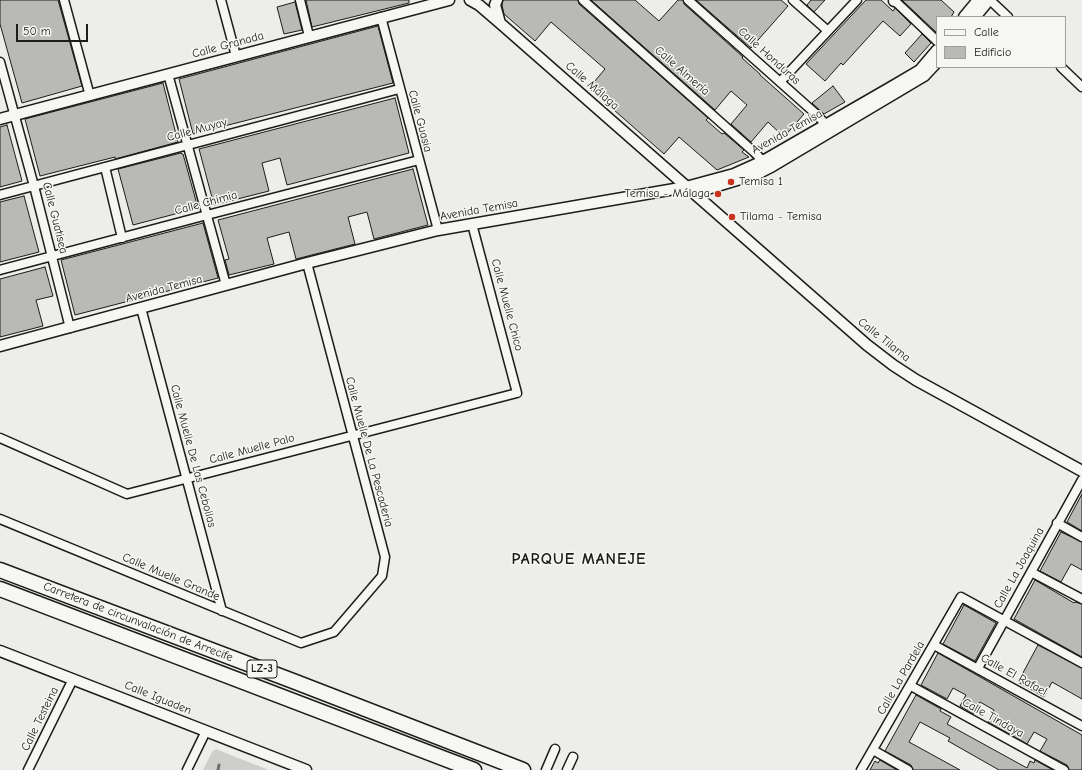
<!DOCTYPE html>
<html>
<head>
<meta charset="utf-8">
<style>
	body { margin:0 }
	#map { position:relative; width:1082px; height:770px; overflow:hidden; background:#edede9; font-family:"Comic Neue",sans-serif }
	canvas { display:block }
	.legend { position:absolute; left:936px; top:16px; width:130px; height:52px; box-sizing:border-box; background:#f6f6f2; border:1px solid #9f9f9c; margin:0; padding:5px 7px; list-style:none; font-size:12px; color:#1c1c1c }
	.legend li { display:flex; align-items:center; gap:8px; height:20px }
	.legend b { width:20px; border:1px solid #9f9f9c }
	.scale { position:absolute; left:16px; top:24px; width:72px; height:18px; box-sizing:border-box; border:2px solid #1c1c1c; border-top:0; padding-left:5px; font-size:12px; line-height:14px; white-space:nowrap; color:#1c1c1c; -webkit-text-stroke:3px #f6f6f2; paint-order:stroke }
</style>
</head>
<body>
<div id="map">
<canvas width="1082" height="770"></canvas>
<ul class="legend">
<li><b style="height:5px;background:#f6f6f2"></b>Calle</li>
<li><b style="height:11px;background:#b9b9b6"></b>Edificio</li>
</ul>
<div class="scale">50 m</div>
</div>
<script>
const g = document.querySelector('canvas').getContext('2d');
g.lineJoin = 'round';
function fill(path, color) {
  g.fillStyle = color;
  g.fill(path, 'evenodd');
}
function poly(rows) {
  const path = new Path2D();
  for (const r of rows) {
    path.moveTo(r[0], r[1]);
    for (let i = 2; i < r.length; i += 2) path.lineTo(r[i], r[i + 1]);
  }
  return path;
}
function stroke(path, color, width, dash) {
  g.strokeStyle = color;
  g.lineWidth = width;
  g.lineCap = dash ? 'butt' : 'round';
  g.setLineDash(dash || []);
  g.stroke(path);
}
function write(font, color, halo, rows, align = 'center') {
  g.font = font + ' "Comic Neue",sans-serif';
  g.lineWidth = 3;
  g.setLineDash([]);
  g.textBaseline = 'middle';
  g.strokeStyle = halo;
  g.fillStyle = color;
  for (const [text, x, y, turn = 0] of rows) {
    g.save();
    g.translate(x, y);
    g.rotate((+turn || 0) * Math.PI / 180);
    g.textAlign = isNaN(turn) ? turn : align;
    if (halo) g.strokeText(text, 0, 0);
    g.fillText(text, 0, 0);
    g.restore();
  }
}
fill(poly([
	[216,749,228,754,269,770,203,770,212,752]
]), '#cececb');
stroke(poly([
	[218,770,219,765]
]), '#6f6f6d', 3);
const building = poly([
	[0,0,58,0,82,86,22,103,0,24,0,0],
	[306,0,409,0,409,3,312,27,306,0],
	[503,0,578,0,579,4,708,118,706,120,722,134,724,133,744,150,742,152,749,157,717,170,679,137,664,154,589,88,605,69,551,22,535,41,504,14,502,5,503,0],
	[591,0,635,0,659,21,678,0,683,0,684,4,743,57,742,58,760,74,760,75,804,114,784,137,768,122,751,142,731,124,747,105,731,91,715,110,591,0],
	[696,0,781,0,788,6,751,48,696,0],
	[811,0,825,0,814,12,807,5,811,0],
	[866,0,881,0,893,11,895,8,911,24,900,36,883,21,843,65,841,63,825,81,806,64,866,0],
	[902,0,941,0,954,12,951,17,937,17,937,33,902,0],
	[295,2,302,30,284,34,277,7,295,2],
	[378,26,393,83,193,134,179,79,378,26],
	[922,34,931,43,914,62,905,53,922,34],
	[163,83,178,142,115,159,115,157,40,176,25,119,163,83],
	[833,86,845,102,824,114,812,103,833,86],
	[395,98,409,153,287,185,280,158,262,163,269,191,214,205,199,149,395,98],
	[7,125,22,181,0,187,0,127,7,125],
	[181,153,182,154,183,154,198,208,133,225,118,169,181,153],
	[413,169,428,225,374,239,367,212,348,217,355,244,296,259,289,232,267,238,274,264,229,275,225,260,229,259,218,220,413,169],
	[24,196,39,252,0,262,0,202,24,196],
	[203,223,218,278,75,315,61,260,203,223],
	[45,267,53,296,36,300,43,326,0,337,0,279,45,267],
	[1082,494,1082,531,1067,522,1082,494],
	[1061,532,1082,542,1082,570,1071,564,1061,582,1040,571,1061,532],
	[1035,580,1074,603,1075,602,1082,604,1082,657,1014,619,1035,580],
	[964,605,996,623,975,661,943,644,964,605],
	[1038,645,1082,668,1082,699,1052,682,1044,697,1018,682,1038,645],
	[938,653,1082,735,1082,770,1069,770,1067,765,1040,751,1047,739,1034,732,1027,744,988,722,994,710,980,702,973,714,960,706,966,695,953,688,947,699,921,685,938,653],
	[916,695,941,709,940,711,951,717,947,724,1027,768,1030,761,1034,763,1035,760,1053,770,999,770,948,741,950,738,920,722,909,742,960,770,913,770,911,765,885,751,916,695],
	[880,760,897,770,870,770,875,761,878,763,880,760]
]);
fill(building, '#b9b9b6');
stroke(building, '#1c1c1c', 1);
const minor = poly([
	[64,0,90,96],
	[221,0,236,56],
	[300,0,309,36],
	[583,0,754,152,763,161],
	[688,0,816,114,829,128],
	[793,0,828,31],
	[894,0,937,41],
	[990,0,1008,17],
	[381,17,438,230],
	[0,62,34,186,70,328],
	[1061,67,1082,87],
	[168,74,226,285],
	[780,82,857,0],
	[105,167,122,238],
	[0,195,399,89],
	[0,270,207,215,419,160],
	[141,308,222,611],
	[0,438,127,494,517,393,472,224],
	[0,519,301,643,334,632,382,576,385,557,307,263],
	[1057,523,1082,537],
	[1031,572,1082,599],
	[934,645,1082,726],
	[978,668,1082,480],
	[911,686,1064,770],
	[873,750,908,770],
	[28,770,73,679],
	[187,770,206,731],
	[546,770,555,749],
	[567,770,573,757],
	[861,770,961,597,1082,663]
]);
const tertiary = poly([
	[470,0,479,5,500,23,867,345,893,365,916,380,1082,471],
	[497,0,495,5,500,23],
	[894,1,895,0],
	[964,17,978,0],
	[975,17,989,0],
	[0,119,449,0],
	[694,193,757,174,771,167,924,76,937,62],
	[0,346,307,263,438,230,686,187,734,174,763,161,893,86,920,70,937,50],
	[0,651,306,770]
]);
const motorway = poly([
	[0,570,293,681,523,770],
	[0,589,474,770]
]);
stroke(minor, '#1c1c1c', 11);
stroke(tertiary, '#1c1c1c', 13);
stroke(motorway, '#1c1c1c', 17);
stroke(minor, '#f6f6f2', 8);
stroke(tertiary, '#f6f6f2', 10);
stroke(motorway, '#f6f6f2', 14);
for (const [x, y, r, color] of [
	[731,182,4,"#c8321e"],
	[718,194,4,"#c8321e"],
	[732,217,4,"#c8321e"]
]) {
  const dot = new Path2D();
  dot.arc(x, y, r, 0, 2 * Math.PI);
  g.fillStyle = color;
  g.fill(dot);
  stroke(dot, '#f6f6f2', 1.5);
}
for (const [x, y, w] of [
	[262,669,30]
]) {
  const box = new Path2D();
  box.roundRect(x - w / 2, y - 9, w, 18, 3);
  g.fillStyle = '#f6f6f2';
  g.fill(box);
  stroke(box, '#1c1c1c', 1);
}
write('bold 11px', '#1c1c1c', null, [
	["LZ-3",262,669]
]);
write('12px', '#1c1c1c', '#f6f6f2', [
	["Calle Granada",228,45,-15],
	["Calle Honduras",769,56,42],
	["Calle Almería",682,71,41],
	["Calle Málaga",592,86,41],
	["Calle Guasia",420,121,75],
	["Calle Muyay",197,130,-15],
	["Avenida Temisa",787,132,-29],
	["Calle Chimia",206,203,-15],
	["Avenida Temisa",479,210,-10],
	["Calle Guatisea",55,218,76],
	["Avenida Temisa",164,289,-15],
	["Calle Muelle Chico",507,305,75],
	["Calle Tilama",884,340,38],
	["Calle Muelle Palo",252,449,-15],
	["Calle Muelle De La Pescaderia",369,452,75],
	["Calle Muelle De Las Cebollas",193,456,75],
	["Calle La Joaquina",1019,568,-61],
	["Calle Muelle Grande",171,577,23],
	["Carretera de circunvalación de Arrecife",138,622,21],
	["Calle El Rafael",1014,675,29],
	["Calle La Pardela",901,678,-60],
	["Calle Iguaden",158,698,22],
	["Calle Tindaya",993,718,29],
	["Calle Testeina",40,719,-64]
]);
write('12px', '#1c1c1c', '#f6f6f2', [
	["Temisa 1",739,182],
	["Temisa - Málaga",710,194,"right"],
	["Tilama - Temisa",740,217]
], 'left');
g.letterSpacing = '1px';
write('bold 16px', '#1c1c1c', '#f6f6f2', [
	["PARQUE MANEJE",579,559]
]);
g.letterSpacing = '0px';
</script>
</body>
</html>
